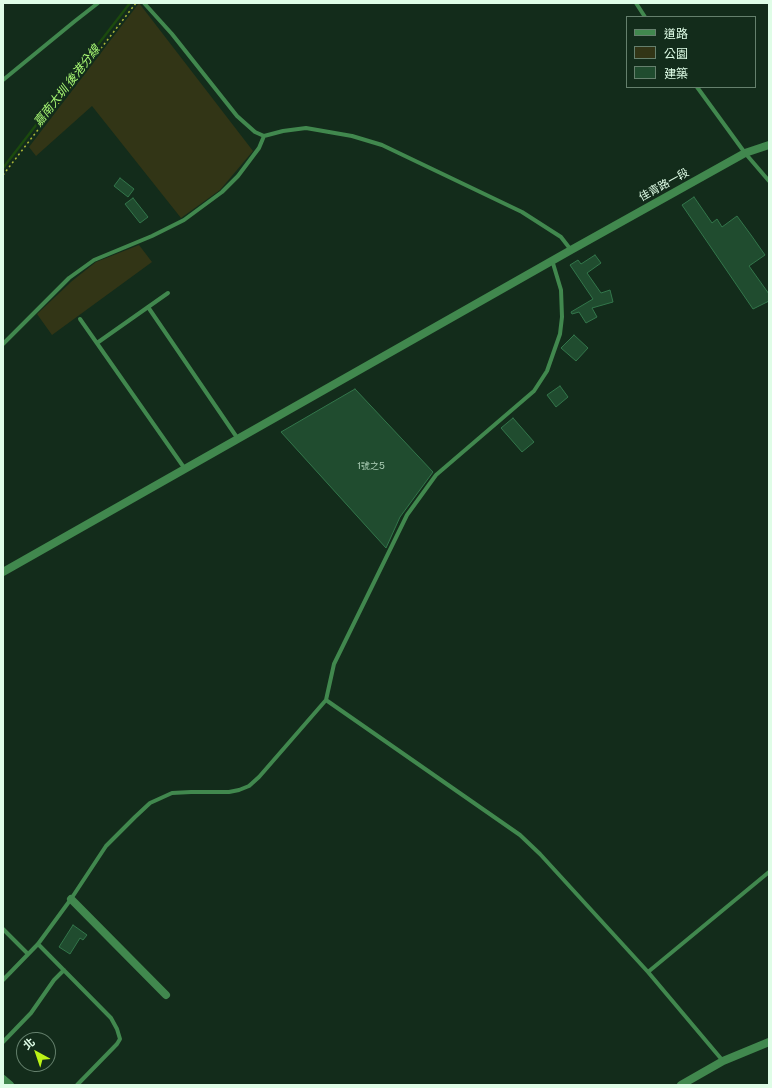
<!DOCTYPE html>
<html>
<head>
<meta charset="utf-8">
<style>
	body { margin:0 }
	#map { position:relative; width:772px; height:1088px; overflow:hidden; background:#132c1b; font-family:"Public Sans","Noto Sans TC",sans-serif }
	canvas { display:block }
	.frame { position:absolute; inset:0; border:4px solid #dffde7; pointer-events:none }
	.legend { position:absolute; left:626px; top:16px; width:130px; height:72px; box-sizing:border-box; background:#132c1b; border:1px solid #65806d; margin:0; padding:5px 7px; list-style:none; font-size:12px; color:#dffde7 }
	.legend li { display:flex; align-items:center; gap:8px; height:20px }
	.legend b { width:20px; border:1px solid #65806d }
	.north { position:absolute; left:16px; top:1032px; width:40px; height:40px; box-sizing:border-box; background:#132c1b; border:1px solid #65806d; border-radius:50%; rotate:320deg; font-size:11px; font-weight:700; line-height:16px; text-align:center; color:#dffde7 }
	.north::after { content:''; display:block; margin:auto; width:14px; height:18px; background:#bcf316; clip-path:polygon(50% 0,100% 100%,50% 72%,0 100%) }
</style>
</head>
<body>
<div id="map">
<canvas width="772" height="1088"></canvas>
<div class="frame"></div>
<ul class="legend">
<li><b style="height:5px;background:#41884e"></b>道路</li>
<li><b style="height:11px;background:#323516"></b>公園</li>
<li><b style="height:11px;background:#204c2f"></b>建築</li>
</ul>
<div class="north">北</div>
</div>
<script>
const g = document.querySelector('canvas').getContext('2d');
g.lineJoin = 'round';
function fill(path, color) {
  g.fillStyle = color;
  g.fill(path, 'evenodd');
}
function poly(rows) {
  const path = new Path2D();
  for (const r of rows) {
    path.moveTo(r[0], r[1]);
    for (let i = 2; i < r.length; i += 2) path.lineTo(r[i], r[i + 1]);
  }
  return path;
}
function stroke(path, color, width, dash) {
  g.strokeStyle = color;
  g.lineWidth = width;
  g.lineCap = dash ? 'butt' : 'round';
  g.setLineDash(dash || []);
  g.stroke(path);
}
function write(font, color, halo, rows, align = 'center') {
  g.font = font + ' "Public Sans","Noto Sans TC",sans-serif';
  g.lineWidth = 4;
  g.setLineDash([]);
  g.textBaseline = 'middle';
  g.strokeStyle = halo;
  g.fillStyle = color;
  for (const [text, x, y, turn = 0] of rows) {
    g.save();
    g.translate(x, y);
    g.rotate((+turn || 0) * Math.PI / 180);
    g.textAlign = isNaN(turn) ? turn : align;
    if (halo) g.strokeText(text, 0, 0);
    g.fillText(text, 0, 0);
    g.restore();
  }
}
fill(poly([
	[139,3,253,151,220,190,181,218,92,106,36,156,29,147],
	[139,245,152,262,52,335,37,314,72,281,96,262]
]), '#323516');
stroke(poly([
	[3,168,130,3]
]), '#1b490e', 2.5);
const building = poly([
	[120,178,134,189,128,197,114,186,120,178],
	[694,197,712,223,717,219,722,227,737,216,751,235,765,255,749,266,769,294,769,301,753,309,682,205,694,197],
	[133,198,148,217,140,223,125,204,133,198],
	[595,255,601,263,587,273,601,293,610,290,613,302,592,308,597,317,586,323,579,312,572,314,571,312,593,299,570,265,578,260,581,264,595,255],
	[574,335,588,348,576,361,561,348,574,335],
	[560,386,568,397,556,407,547,395,560,386],
	[355,389,433,472,400,517,386,548,281,432,355,389],
	[513,418,534,442,522,452,501,428,513,418],
	[73,925,87,935,83,940,80,938,70,954,59,947,73,925]
]);
fill(building, '#204c2f');
stroke(building, '#33764b', 1);
stroke(poly([
	[3,175,136,3]
]), '#adb938', 1.5, [2, 3]);
stroke(poly([
	[144,3,172,34,237,116,255,132,264,136],
	[636,3,645,17],
	[3,80,75,21,98,3],
	[697,87,745,153,769,181],
	[148,307,238,439],
	[80,319,185,469],
	[97,343,168,293],
	[3,344,69,278,94,260,152,236,184,220,222,192,238,176,259,148,264,136,283,131,306,128,352,136,382,145,522,212,561,237,571,250],
	[326,700,520,835,540,854,648,972,723,1061],
	[3,929,28,954],
	[38,944,111,1018,117,1029,120,1039,117,1044,77,1085],
	[648,972,769,872],
	[3,980,38,944,71,899,106,846,135,817,150,803,172,793,191,792,229,792,239,790,249,786,259,777,326,700,334,664,407,515,436,475,534,391,547,371,560,334,562,317,561,290,552,260],
	[3,1042,31,1013,54,980,64,970]
]), '#41884e', 4);
stroke(poly([
	[71,899,166,995]
]), '#41884e', 8);
stroke(poly([
	[3,572,571,250,745,153,769,145],
	[3,1079,10,1085],
	[681,1085,723,1061,769,1042]
]), '#41884e', 8);
write('9px', '#afd1b9', null, [
	["1號之5",371,466]
]);
write('11px', '#dffde7', '#132c1b', [
	["佳青路一段",664,185,-29]
]);
write('italic 12px', '#a7f873', '#132c1b', [
	["嘉南大圳 後港分線",67,86,-52]
]);
</script>
</body>
</html>
